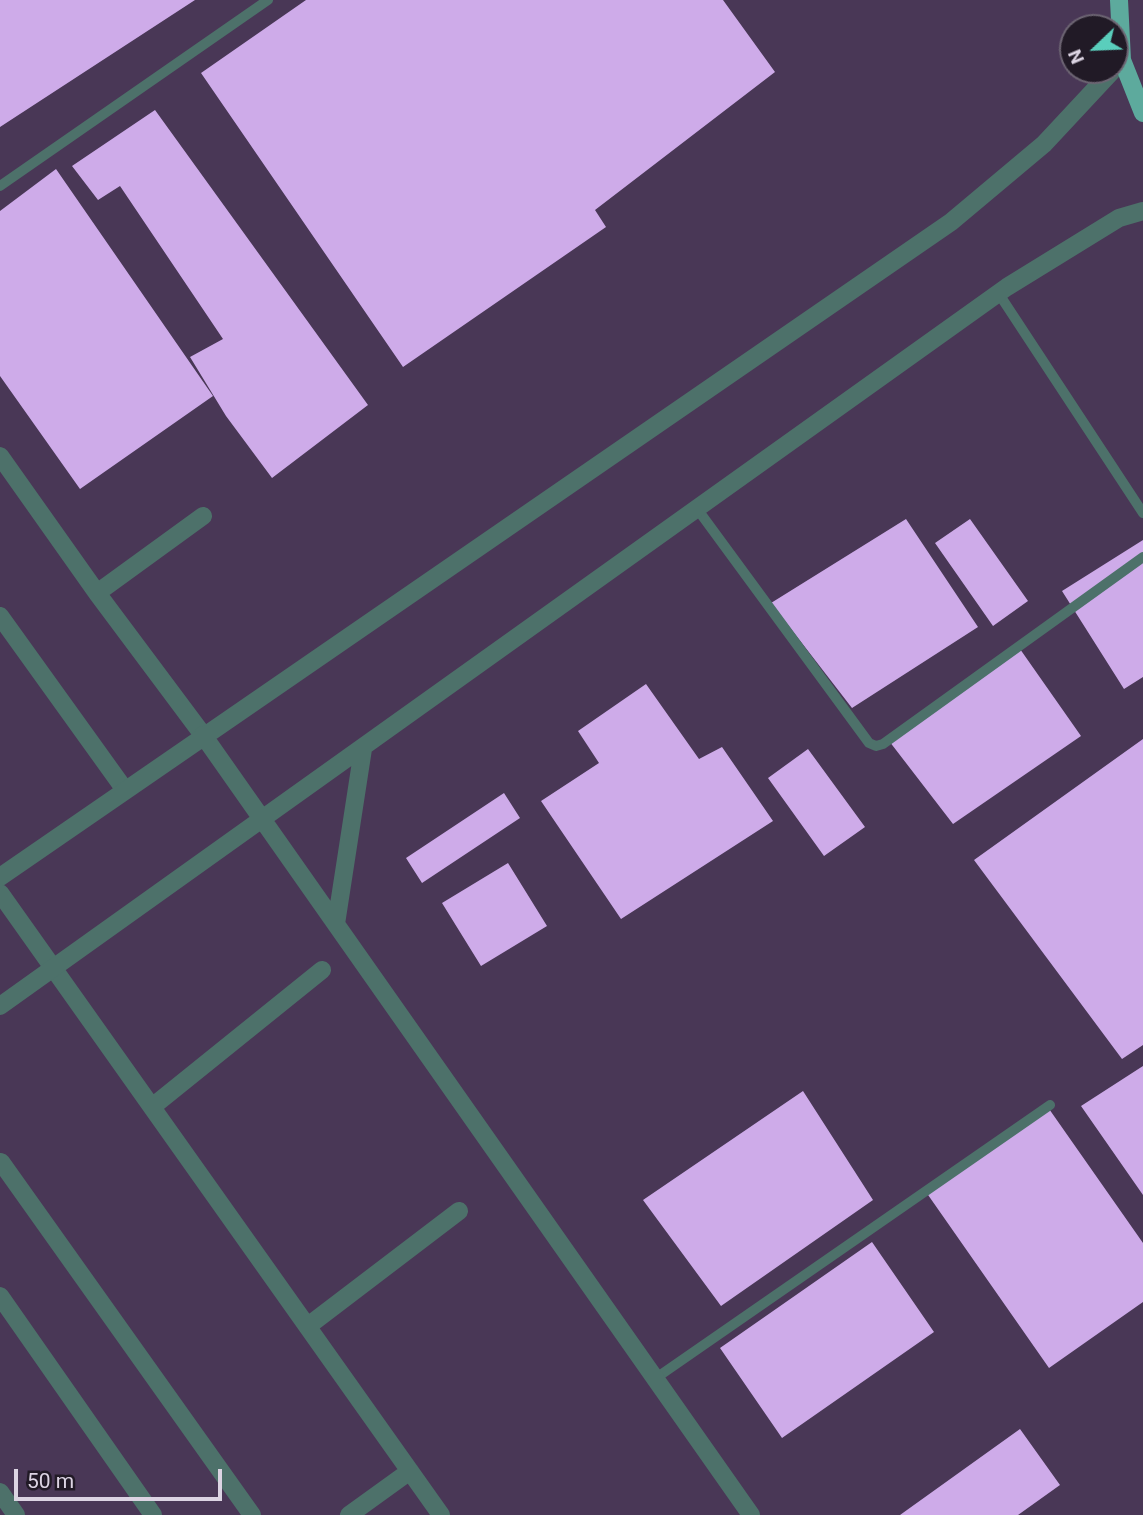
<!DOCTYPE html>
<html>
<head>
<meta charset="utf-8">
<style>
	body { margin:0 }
	#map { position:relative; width:1143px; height:1515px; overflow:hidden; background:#3d2f48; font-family:Roboto,sans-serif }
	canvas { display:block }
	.north { position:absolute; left:1059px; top:14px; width:70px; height:70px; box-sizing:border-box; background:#211a26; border:2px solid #6c6472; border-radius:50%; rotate:247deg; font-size:19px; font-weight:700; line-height:28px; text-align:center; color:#dcd4e3 }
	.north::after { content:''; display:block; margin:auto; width:24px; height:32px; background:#5acebc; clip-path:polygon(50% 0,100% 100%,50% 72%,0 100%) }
	.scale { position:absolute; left:14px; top:1469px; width:208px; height:32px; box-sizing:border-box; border:4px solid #dcd4e3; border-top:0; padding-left:9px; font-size:21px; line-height:24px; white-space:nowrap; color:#dcd4e3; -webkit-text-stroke:5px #211a26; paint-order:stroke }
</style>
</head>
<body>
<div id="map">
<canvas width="1143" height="1515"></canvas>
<div class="north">N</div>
<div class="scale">50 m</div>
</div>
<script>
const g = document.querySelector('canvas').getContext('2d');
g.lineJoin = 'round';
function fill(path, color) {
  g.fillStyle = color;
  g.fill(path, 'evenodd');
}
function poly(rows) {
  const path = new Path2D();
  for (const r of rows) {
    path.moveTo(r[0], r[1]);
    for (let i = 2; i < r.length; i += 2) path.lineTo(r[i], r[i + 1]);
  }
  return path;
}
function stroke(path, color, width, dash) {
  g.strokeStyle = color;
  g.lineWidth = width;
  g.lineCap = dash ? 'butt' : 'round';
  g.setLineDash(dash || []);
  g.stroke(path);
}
fill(poly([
	[0,0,1143,0,1143,1515,0,1515],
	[1073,28,1115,28,1115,70,1073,70]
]), '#493756');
fill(poly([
	[0,0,195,0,0,127],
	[306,0,723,0,775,72,595,210,606,227,403,367,201,73],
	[155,110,368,405,272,478,226,416,190,357,223,339,120,186,98,200,72,166],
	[56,169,213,396,80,489,0,376,0,211],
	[906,519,978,627,852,708,771,603],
	[970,519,1028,601,993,626,935,543],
	[1143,540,1143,677,1124,689,1062,591],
	[1020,649,1081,736,953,824,886,737],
	[646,684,699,759,722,747,773,821,621,919,541,801,599,763,578,731],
	[1143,739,1143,1045,1122,1059,974,860],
	[808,749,865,827,824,856,768,778],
	[504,793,520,818,422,883,406,858],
	[508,863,547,926,481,966,442,903],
	[1143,1066,1143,1195,1081,1106],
	[803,1091,873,1200,721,1306,643,1200],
	[1047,1106,1143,1243,1143,1302,1049,1368,926,1192],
	[872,1242,934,1332,782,1438,720,1348],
	[1020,1429,1060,1485,1018,1515,900,1515]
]), '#ceabe9');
stroke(poly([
	[0,186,268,0],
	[999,294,1143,513],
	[698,510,869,743,876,746,883,744,1143,557],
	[656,1378,1050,1105]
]), '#4d716a', 10);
stroke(poly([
	[0,456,97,593,203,735],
	[97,593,203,516],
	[0,616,125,790],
	[0,893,441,1515],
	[152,1107,322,970],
	[1,1162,252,1515],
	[0,1296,153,1515],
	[308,1326,459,1211],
	[0,1492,16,1515],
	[349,1515,410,1471]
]), '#4d716a', 18);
stroke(poly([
	[203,735,751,1515],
	[0,877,951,222,1044,144,1113,70],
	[336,924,363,749],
	[0,1006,1007,287,1119,218,1143,211]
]), '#4d716a', 18);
stroke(poly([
	[1119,0,1122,60,1143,113]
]), '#5daa9d', 18);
</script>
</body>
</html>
